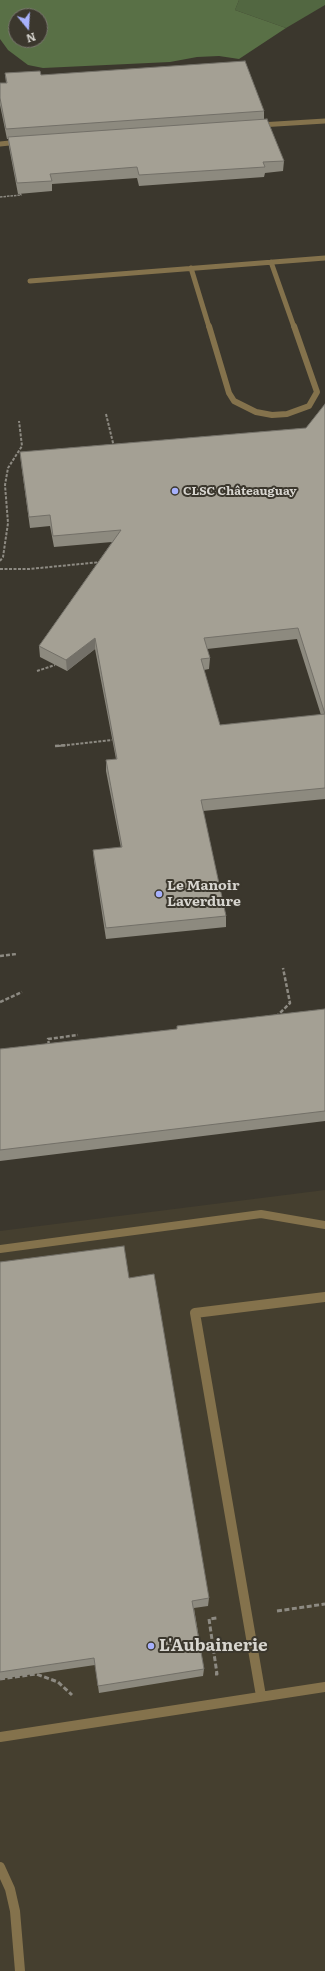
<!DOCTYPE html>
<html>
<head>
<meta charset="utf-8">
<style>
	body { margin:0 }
	#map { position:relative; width:325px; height:1971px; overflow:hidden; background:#3b372d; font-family:Literata,serif }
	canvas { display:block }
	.north { position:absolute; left:8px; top:8px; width:40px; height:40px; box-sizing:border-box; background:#3b372d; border:1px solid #79766e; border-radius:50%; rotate:162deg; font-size:11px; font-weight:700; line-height:16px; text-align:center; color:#d7d5cf }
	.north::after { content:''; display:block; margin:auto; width:14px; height:18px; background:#a7b1fc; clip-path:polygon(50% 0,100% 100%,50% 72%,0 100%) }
</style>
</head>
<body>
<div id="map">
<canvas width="325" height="1971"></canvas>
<div class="north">N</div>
</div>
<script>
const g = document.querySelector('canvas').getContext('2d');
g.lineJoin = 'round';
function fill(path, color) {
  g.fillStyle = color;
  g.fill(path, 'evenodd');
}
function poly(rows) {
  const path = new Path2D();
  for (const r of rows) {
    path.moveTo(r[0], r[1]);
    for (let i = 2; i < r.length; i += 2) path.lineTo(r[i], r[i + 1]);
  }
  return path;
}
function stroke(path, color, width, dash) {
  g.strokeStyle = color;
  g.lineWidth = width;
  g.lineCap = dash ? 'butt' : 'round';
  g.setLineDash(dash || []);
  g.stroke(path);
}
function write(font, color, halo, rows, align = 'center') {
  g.font = font + ' Literata,serif';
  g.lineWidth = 4;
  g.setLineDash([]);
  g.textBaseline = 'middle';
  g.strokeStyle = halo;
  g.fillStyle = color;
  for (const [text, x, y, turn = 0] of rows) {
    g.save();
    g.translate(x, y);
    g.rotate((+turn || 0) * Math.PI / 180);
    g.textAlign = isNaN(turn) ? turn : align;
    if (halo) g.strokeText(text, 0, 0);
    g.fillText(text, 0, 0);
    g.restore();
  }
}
fill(poly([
	[325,1190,325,1971,0,1971,0,1231]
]), '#453f2f');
fill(poly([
	[239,0,325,0,325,5,286,28,235,10]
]), '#526741');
fill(poly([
	[0,0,239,0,235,10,286,28,239,59,219,56,197,57,170,62,43,68,28,65,8,50,0,39],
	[16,16,40,16,40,40,16,40]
]), '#597046');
stroke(poly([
	[0,197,21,195,20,193]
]), '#8d8a82', 1.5, [2.5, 1]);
stroke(poly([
	[106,414,114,447],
	[0,561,3,557,8,523,5,485,8,468,22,446,19,421],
	[0,569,29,569,101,562],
	[37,671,55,665],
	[58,746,112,740]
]), '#8d8a82', 2, [3, 1.5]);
stroke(poly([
	[55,746,68,745],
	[0,956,17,954],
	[0,1002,22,992],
	[276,1017,290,1003,283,968],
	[49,1045,48,1039,78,1035]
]), '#8d8a82', 2.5, [4, 2]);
stroke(poly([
	[277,1611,325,1604],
	[215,1674,217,1674,209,1619,217,1618],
	[0,1679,36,1674,58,1682,72,1695]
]), '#8d8a82', 3, [5, 2.5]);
stroke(poly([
	[271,262,294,327],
	[191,268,209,327],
	[30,281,325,258]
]), '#84724c', 5);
stroke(poly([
	[209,326,229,393,234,401,256,412,272,415,287,414,309,406,317,392,294,326]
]), '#84724c', 6);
stroke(poly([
	[0,1249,261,1214,325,1225]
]), '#84724c', 8);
stroke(poly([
	[261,1696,195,1313,325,1297],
	[0,1737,325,1687],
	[0,1867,10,1889,15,1911,20,1971]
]), '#84724c', 10);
stroke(poly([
	[260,125,325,121],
	[0,144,19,142]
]), '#84724c', 5);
fill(poly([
	[5,73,41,75,264,111,264,119,284,161,283,171,265,173,264,177,139,186,137,178,52,184,52,191,18,194,9,147,8,139,7,139,0,105,0,83,6,83],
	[325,404,325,799,203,811,226,916,226,927,106,939,94,861,93,850,121,848,106,771,106,760,116,759,95,649,67,671,40,657,39,646,112,542,54,547,50,526,30,528,21,463,20,452,306,428],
	[297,639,321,715,220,725,204,670,209,669,210,658,207,649],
	[325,1009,325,1121,0,1161,0,1049,177,1029,177,1026],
	[0,1262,129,1278,209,1598,208,1606,194,1608,204,1669,203,1676,99,1693,95,1665,0,1679]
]), '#8d8a7f');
fill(poly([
	[95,638,95,649,67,671,66,660]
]), '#737068');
const building = poly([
	[245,61,264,111,6,129,0,98,0,83,7,83,5,73,40,71,41,75,245,61],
	[267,119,284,161,263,162,265,167,139,175,137,167,50,174,52,181,17,183,8,137,267,119],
	[325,404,325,714,298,628,204,638,210,658,201,659,220,725,325,714,325,788,201,800,226,916,106,928,93,850,122,847,106,760,117,759,95,638,66,660,39,646,121,530,53,536,50,515,29,517,20,452,306,428,325,404],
	[325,1009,325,1111,0,1150,0,1049,177,1029,177,1026,325,1009],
	[124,1246,129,1278,154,1274,209,1598,192,1601,204,1669,98,1686,94,1658,0,1672,0,1262,124,1246]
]);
fill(building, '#a4a094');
stroke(building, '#737068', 1);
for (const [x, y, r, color] of [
	[175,491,4,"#a7b1fc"],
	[159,894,4,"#a7b1fc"],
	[151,1646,4,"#a7b1fc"]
]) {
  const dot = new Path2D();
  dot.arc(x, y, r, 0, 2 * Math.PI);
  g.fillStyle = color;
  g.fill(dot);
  stroke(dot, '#3b372d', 1.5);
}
write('bold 12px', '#d7d5cf', '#3b372d', [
	["CLSC Châteauguay",183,491]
], 'left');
write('bold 14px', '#d7d5cf', '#3b372d', [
	["Le Manoir",167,886],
	["Laverdure",167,902]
], 'left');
write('bold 17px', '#d7d5cf', '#3b372d', [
	["L'Aubainerie",159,1646]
], 'left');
</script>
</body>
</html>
